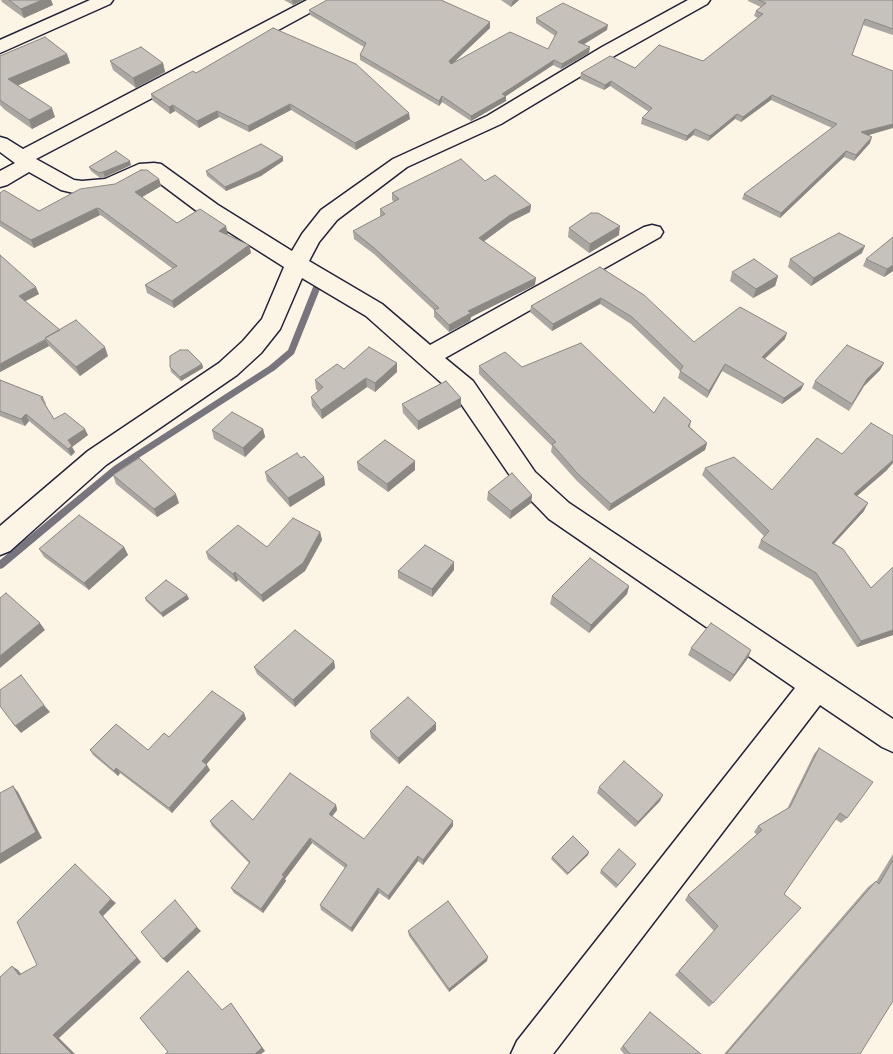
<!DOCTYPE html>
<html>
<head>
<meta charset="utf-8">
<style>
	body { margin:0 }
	canvas { display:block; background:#fcf5e5 }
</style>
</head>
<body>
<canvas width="893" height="1054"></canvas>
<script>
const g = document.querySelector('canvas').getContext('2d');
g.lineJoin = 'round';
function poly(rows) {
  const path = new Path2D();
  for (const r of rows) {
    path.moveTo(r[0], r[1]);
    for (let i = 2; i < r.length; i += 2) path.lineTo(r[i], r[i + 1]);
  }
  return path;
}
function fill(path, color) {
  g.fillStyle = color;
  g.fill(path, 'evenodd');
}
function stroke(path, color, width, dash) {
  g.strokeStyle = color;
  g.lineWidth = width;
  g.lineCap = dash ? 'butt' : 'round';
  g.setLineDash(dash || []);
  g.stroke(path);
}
fill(poly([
	[315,282,318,282,322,284,294,354,275,370,120,470,3,568,0,569,0,560,114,466,269,366,288,350,315,282]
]), '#78757e');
const minor = poly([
	[90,0,113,0,110,4,0,53,0,40,90,0],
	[307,0,329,0,326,4,179,84,36,159,74,180,82,181,105,179,139,164,154,163,161,164,218,205,292,251,302,234,321,210,393,159,487,116,602,47,688,0,710,0,707,4,616,55,501,124,407,167,337,220,319,242,309,261,382,304,430,345,644,227,652,225,660,227,663,232,660,237,445,358,473,381,535,472,569,503,893,719,893,752,882,747,820,705,553,1054,511,1054,517,1041,795,688,549,519,517,486,455,395,366,316,302,278,280,329,261,353,237,375,106,465,10,551,0,555,0,526,88,451,219,363,243,341,262,319,284,267,202,215,150,176,143,176,117,190,82,195,61,190,29,172,7,185,0,187,0,171,15,163,0,152,0,137,7,139,23,149,307,0]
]);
stroke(minor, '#22223b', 3);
fill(minor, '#fcf5e5');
fill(poly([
	[1,0,51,0,53,5,24,18,2,2],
	[284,0,303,0,293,5],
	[501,0,519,0,511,7],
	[748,0,893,0,893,35,863,25,852,55,867,135,870,143,854,161,844,157,780,218,742,199,744,194,832,128,771,100,741,122,735,119,708,141,693,135,686,141,641,124,642,118,649,112,610,86,604,90,580,79,581,73,703,61,758,18,754,16,756,11,761,7,748,1],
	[309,10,490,22,490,28,454,62,548,49,555,36,536,23,536,18,607,30,583,44,589,53,561,69,553,65,506,96,506,101,471,121,442,102,439,106,360,60,360,55,364,47,310,15],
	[67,54,70,63,18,85,55,117,32,129,5,110,0,105,0,56],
	[110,61,163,63,165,72,136,88,113,70],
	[196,73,410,119,356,150,291,110,249,132,219,117,199,128,175,111,170,114,152,100,151,94],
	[283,161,261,176,226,191,207,176,206,171],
	[131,165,105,177,100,178,91,171,89,167],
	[159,179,161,186,142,197,177,223,228,234,226,234,249,245,251,253,174,308,147,293,145,285,173,269,102,216,100,215,34,248,0,226,0,193,39,211],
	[485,181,531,205,530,212,510,222,484,241,535,285,471,317,470,321,449,332,434,317,434,310,374,254,354,239,353,231,380,217,380,209,394,202,392,200,392,193],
	[569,228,619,235,589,253,568,237],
	[862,253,811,286,788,267,790,259],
	[0,255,39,294,25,301,60,330,108,356,80,376,49,346,0,372],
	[866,259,893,271,884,277,863,266],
	[600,267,694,342,785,339,765,359,801,390,782,404,722,371,707,398,678,378,680,371,631,324,600,304,552,331,530,312,531,306],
	[732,272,778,276,775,286,753,298,730,281],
	[397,363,397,372,375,392,367,387,322,419,312,406,311,397,318,391,316,389,315,380,344,369],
	[884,363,880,370,864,386,849,411,812,388,815,381],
	[202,364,203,368,181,381,171,372,170,367],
	[479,366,522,367,654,413,691,421,690,427,707,443,705,450,609,511,576,480,551,452,552,446,479,374],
	[0,380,43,397,46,404,45,405,54,419,88,435,72,447,75,452,71,456,29,421,25,426,0,416],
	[461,398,461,407,418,430,403,413,402,404],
	[263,429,265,437,245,457,214,439,212,430],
	[842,454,887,470,857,496,864,511,834,544,893,635,857,647,812,580,758,548,761,540,764,536,702,475,705,468,772,490],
	[301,458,324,477,325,485,290,507,267,481,265,472],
	[357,462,415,470,388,492,358,470],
	[113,475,179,503,157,517,116,484],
	[488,492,532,495,531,503,510,519,487,500],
	[320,532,322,540,305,571,263,602,238,580,236,582,208,559,206,552,267,547],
	[124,547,128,555,89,590,44,557,39,549],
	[454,570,432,597,398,578,398,571],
	[629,586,627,594,589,633,550,604,552,596],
	[187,595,189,599,163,617,146,601,145,598],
	[691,648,751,650,748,658,730,682,688,655],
	[334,661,335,668,295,707,257,674,254,667],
	[244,713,246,719,206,764,210,770,172,813,120,773,118,776,93,755,90,750,148,750,169,737],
	[436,730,399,764,371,738,370,731],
	[819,748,847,818,841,823,835,819,784,894,713,1003,709,1007,675,975,714,931,685,900,688,895,757,835,754,832,758,826,787,809,814,754],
	[599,787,660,801,635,827,597,793],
	[336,805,337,810,332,817,364,839,453,826,423,865,418,861,389,900,379,893,352,932,321,910,320,905,345,868,312,843,285,879,286,881,263,913,234,893,231,888,249,863,212,826,210,821,253,820],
	[893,854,893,979,860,1054,724,1054,868,887,876,881,876,882],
	[588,855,567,875,551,859,552,857],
	[635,866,616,888,600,873,601,870],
	[408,931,487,961,449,992,409,936],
	[647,1016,701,1054,624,1054,620,1049]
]), '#aaa6a1');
fill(poly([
	[42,0,51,0,53,5,24,18,21,9],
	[292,0,303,0,293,5],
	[514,0,519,0,511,7,512,2],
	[490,22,490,28,449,67,449,61],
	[608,25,607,30,578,48,578,42],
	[590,47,589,53,561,69,562,64],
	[67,54,70,63,12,88,8,79],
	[554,60,553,65,506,96,506,101,471,121,471,116,502,94],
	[163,63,165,72,136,88,133,78],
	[611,81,610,86,604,90,605,85],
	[772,95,771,100,741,122,743,117],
	[442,96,442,102,439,106,439,101],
	[290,104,291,110,249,132,248,126],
	[173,105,175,111,170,114,169,107],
	[52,108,55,117,32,129,29,120],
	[217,111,219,117,199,128,197,121],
	[409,113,410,119,356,150,355,143],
	[737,114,735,119,708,141,710,136],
	[893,124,893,128,859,138,861,132],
	[695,129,693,135,686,141,687,136],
	[872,137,870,143,854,161,856,155],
	[846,151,844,157,780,218,781,213],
	[283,157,283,161,261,176,226,191,225,187],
	[130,161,131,165,105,177,103,172],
	[159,179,161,186,137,200,135,192],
	[531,205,530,212,510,222,479,245,479,238,510,215],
	[97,208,100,215,34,248,31,240],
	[226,226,228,234,220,238,219,231],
	[620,226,619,235,589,253,590,244],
	[249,245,251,253,174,308,172,301],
	[865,246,862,253,811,286,814,278],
	[893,265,893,271,884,277,887,269],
	[778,276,775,286,753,298,756,289],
	[536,278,535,285,471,317,470,321,449,332,449,325,468,311],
	[36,287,39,294,22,303,19,296],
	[601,298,600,304,552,331,553,324],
	[787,333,785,339,760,363,762,357],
	[46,340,49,346,0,372,0,364],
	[105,347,108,356,80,376,76,367],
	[397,363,397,372,375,392,375,383],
	[884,363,880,370,864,386,849,411,867,379],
	[202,364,203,368,181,381,180,377],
	[725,364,722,371,707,398,709,391],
	[366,378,367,387,322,419,321,410],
	[804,384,801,390,782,404,784,398],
	[461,398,461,407,418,430,418,421],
	[26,414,29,421,25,426,21,419],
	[85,429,88,435,72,447,75,452,71,456,68,449,68,440],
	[263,429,265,437,245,457,243,448],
	[707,443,705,450,609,511,611,504],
	[893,460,893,463,887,470,850,502,854,494],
	[415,461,415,470,388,492,387,484],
	[324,477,325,485,290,507,288,498],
	[176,494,179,503,157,517,154,509],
	[532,495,531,503,510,519,511,511],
	[868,503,864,511,828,550,832,543],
	[320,532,322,540,305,571,263,602,261,595],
	[124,547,128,555,89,590,84,583],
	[454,562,454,570,432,597,432,589],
	[235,572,238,580,236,582,233,574],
	[629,586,627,594,589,633,591,625],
	[187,595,189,599,163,617,161,613],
	[40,623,45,630,0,668,0,656],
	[893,630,893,635,857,647,861,641],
	[751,650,748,658,730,682,734,675],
	[334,661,335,668,295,707,293,700],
	[44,705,50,712,21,733,15,726],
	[244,713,246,719,205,766,202,761],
	[436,723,436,730,399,764,398,758],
	[207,765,210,770,172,813,169,808],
	[116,768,120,773,118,776,114,771],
	[13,786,18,792,42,838,0,864,0,854],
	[663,795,660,801,635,827,638,822],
	[336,805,337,810,330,819,329,814],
	[453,821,453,826,423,865,423,860],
	[310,838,312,843,285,879,286,881,263,913,261,909,282,875],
	[589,852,588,855,567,875,568,873],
	[418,856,418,861,389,900,388,896],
	[636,864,635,866,616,888,618,885],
	[378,888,379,893,352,932,351,928],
	[111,899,116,903,103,916,141,962,59,1038,75,1054,72,1054,53,1035,99,912],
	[197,927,201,931,167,963,163,959],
	[488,957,487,961,449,992,449,989],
	[12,966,18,970,25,979,19,975],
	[231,1003,265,1051,261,1054,255,1054]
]), '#8b8783');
const building = poly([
	[9,0,42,0,21,9,9,0],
	[327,0,441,0,490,22,449,61,451,64,510,32,548,49,557,32,536,18,563,3,608,25,578,42,590,47,562,64,554,60,502,94,506,96,471,116,442,96,439,101,360,55,366,43,309,10,327,0],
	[759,0,893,0,893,29,865,19,852,55,893,71,893,124,861,132,872,137,856,155,846,151,781,213,744,194,837,124,772,95,743,117,737,114,710,136,695,129,687,136,642,118,652,108,611,81,605,85,581,73,610,56,635,68,659,45,703,61,763,14,756,11,766,3,759,0],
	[273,28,356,64,409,113,355,143,290,104,248,126,217,111,197,121,173,105,169,107,151,94,193,71,196,73,273,28],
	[45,37,67,54,8,79,52,108,29,120,0,100,0,56,45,37],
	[141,47,163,63,133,78,110,61,141,47],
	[261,144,283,157,260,171,225,187,206,171,261,144],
	[116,151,130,161,103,172,99,173,89,167,116,151],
	[461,159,485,181,495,175,531,205,510,215,479,238,536,278,468,311,471,313,449,325,434,310,439,308,373,247,353,231,385,214,380,209,399,199,392,193,461,159],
	[141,170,147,170,159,179,135,192,177,223,200,209,226,226,219,231,249,245,172,301,145,285,177,266,100,209,97,208,31,240,0,221,0,193,4,190,39,211,80,189,115,184,141,170],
	[591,213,598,213,620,226,590,244,569,228,591,213],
	[839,233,865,246,814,278,790,259,839,233],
	[893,237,893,265,887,269,866,259,893,237],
	[0,255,36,287,19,296,60,330,45,338,46,339,0,364,0,255],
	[754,259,778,276,756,289,732,272,754,259],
	[600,267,644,295,694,342,740,307,787,333,762,357,804,384,784,398,725,364,709,391,680,371,683,366,632,317,601,298,553,324,531,306,600,267],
	[76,320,105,347,76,367,45,338,76,320],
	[581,343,654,413,664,397,691,421,688,426,707,443,611,504,577,473,552,444,556,442,479,366,505,352,522,367,581,343],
	[847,345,884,363,867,379,852,404,815,381,847,345],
	[369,347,397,363,375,383,366,378,321,410,311,397,323,387,315,380,337,364,344,369,369,347],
	[180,350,188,350,202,364,180,377,170,367,170,356,180,350],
	[0,380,43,397,41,398,54,419,65,413,85,429,68,440,72,446,68,449,26,414,21,419,0,411,0,380],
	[446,381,461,398,418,421,402,404,446,381],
	[232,412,263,429,243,448,212,430,232,412],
	[871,423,893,436,893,460,854,494,868,503,832,543,843,549,871,588,893,567,893,630,861,641,816,573,761,540,769,531,705,468,734,457,772,490,817,438,842,454,871,423],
	[385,440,415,461,387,484,357,462,385,440],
	[297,453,301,458,304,456,324,477,288,498,265,472,297,453],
	[139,458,176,494,154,509,113,475,139,458],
	[512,473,532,495,511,511,488,492,512,473],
	[79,515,124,547,84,583,39,549,79,515],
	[293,518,320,532,303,563,261,595,235,572,233,574,206,552,238,525,267,547,293,518],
	[425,545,454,562,432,589,398,571,425,545],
	[590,558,629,586,591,625,552,596,590,558],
	[166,580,187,595,161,613,145,598,166,580],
	[6,593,40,623,0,656,0,598,6,593],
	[711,623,751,650,734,675,691,648,711,623],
	[295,630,334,661,293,700,254,667,295,630],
	[21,675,44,705,15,726,0,706,0,690,21,675],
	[212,691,244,713,202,761,207,765,169,808,116,768,114,771,90,750,116,724,148,750,164,733,169,737,212,691],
	[408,697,436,723,398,758,370,731,408,697],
	[819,748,873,782,847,818,840,813,784,894,801,908,713,1003,679,971,718,926,688,895,762,830,758,826,790,807,819,748],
	[624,761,663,795,638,822,599,787,624,761],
	[290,773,336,805,329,814,364,839,407,786,453,821,423,860,418,856,388,896,378,888,351,928,320,905,347,865,310,838,282,875,284,876,261,909,231,888,250,862,210,821,232,800,253,820,290,773],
	[13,786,36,832,0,854,0,793,13,786],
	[573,836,589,852,568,873,552,857,573,836],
	[619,849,636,864,618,885,601,870,619,849],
	[893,860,893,1001,860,1054,726,1054,876,881,879,884,893,860],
	[75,864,111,899,99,912,137,958,53,1035,72,1054,0,1054,0,977,12,966,19,975,37,965,17,922,75,864],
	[175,900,197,927,163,959,141,932,175,900],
	[448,901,488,957,449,989,408,931,448,901],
	[188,971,222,1010,231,1003,262,1048,255,1054,165,1054,168,1052,140,1018,188,971],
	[650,1012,701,1054,630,1054,623,1046,650,1012]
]);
fill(building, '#c6c1bb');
stroke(building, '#8b8783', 1);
</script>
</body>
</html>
